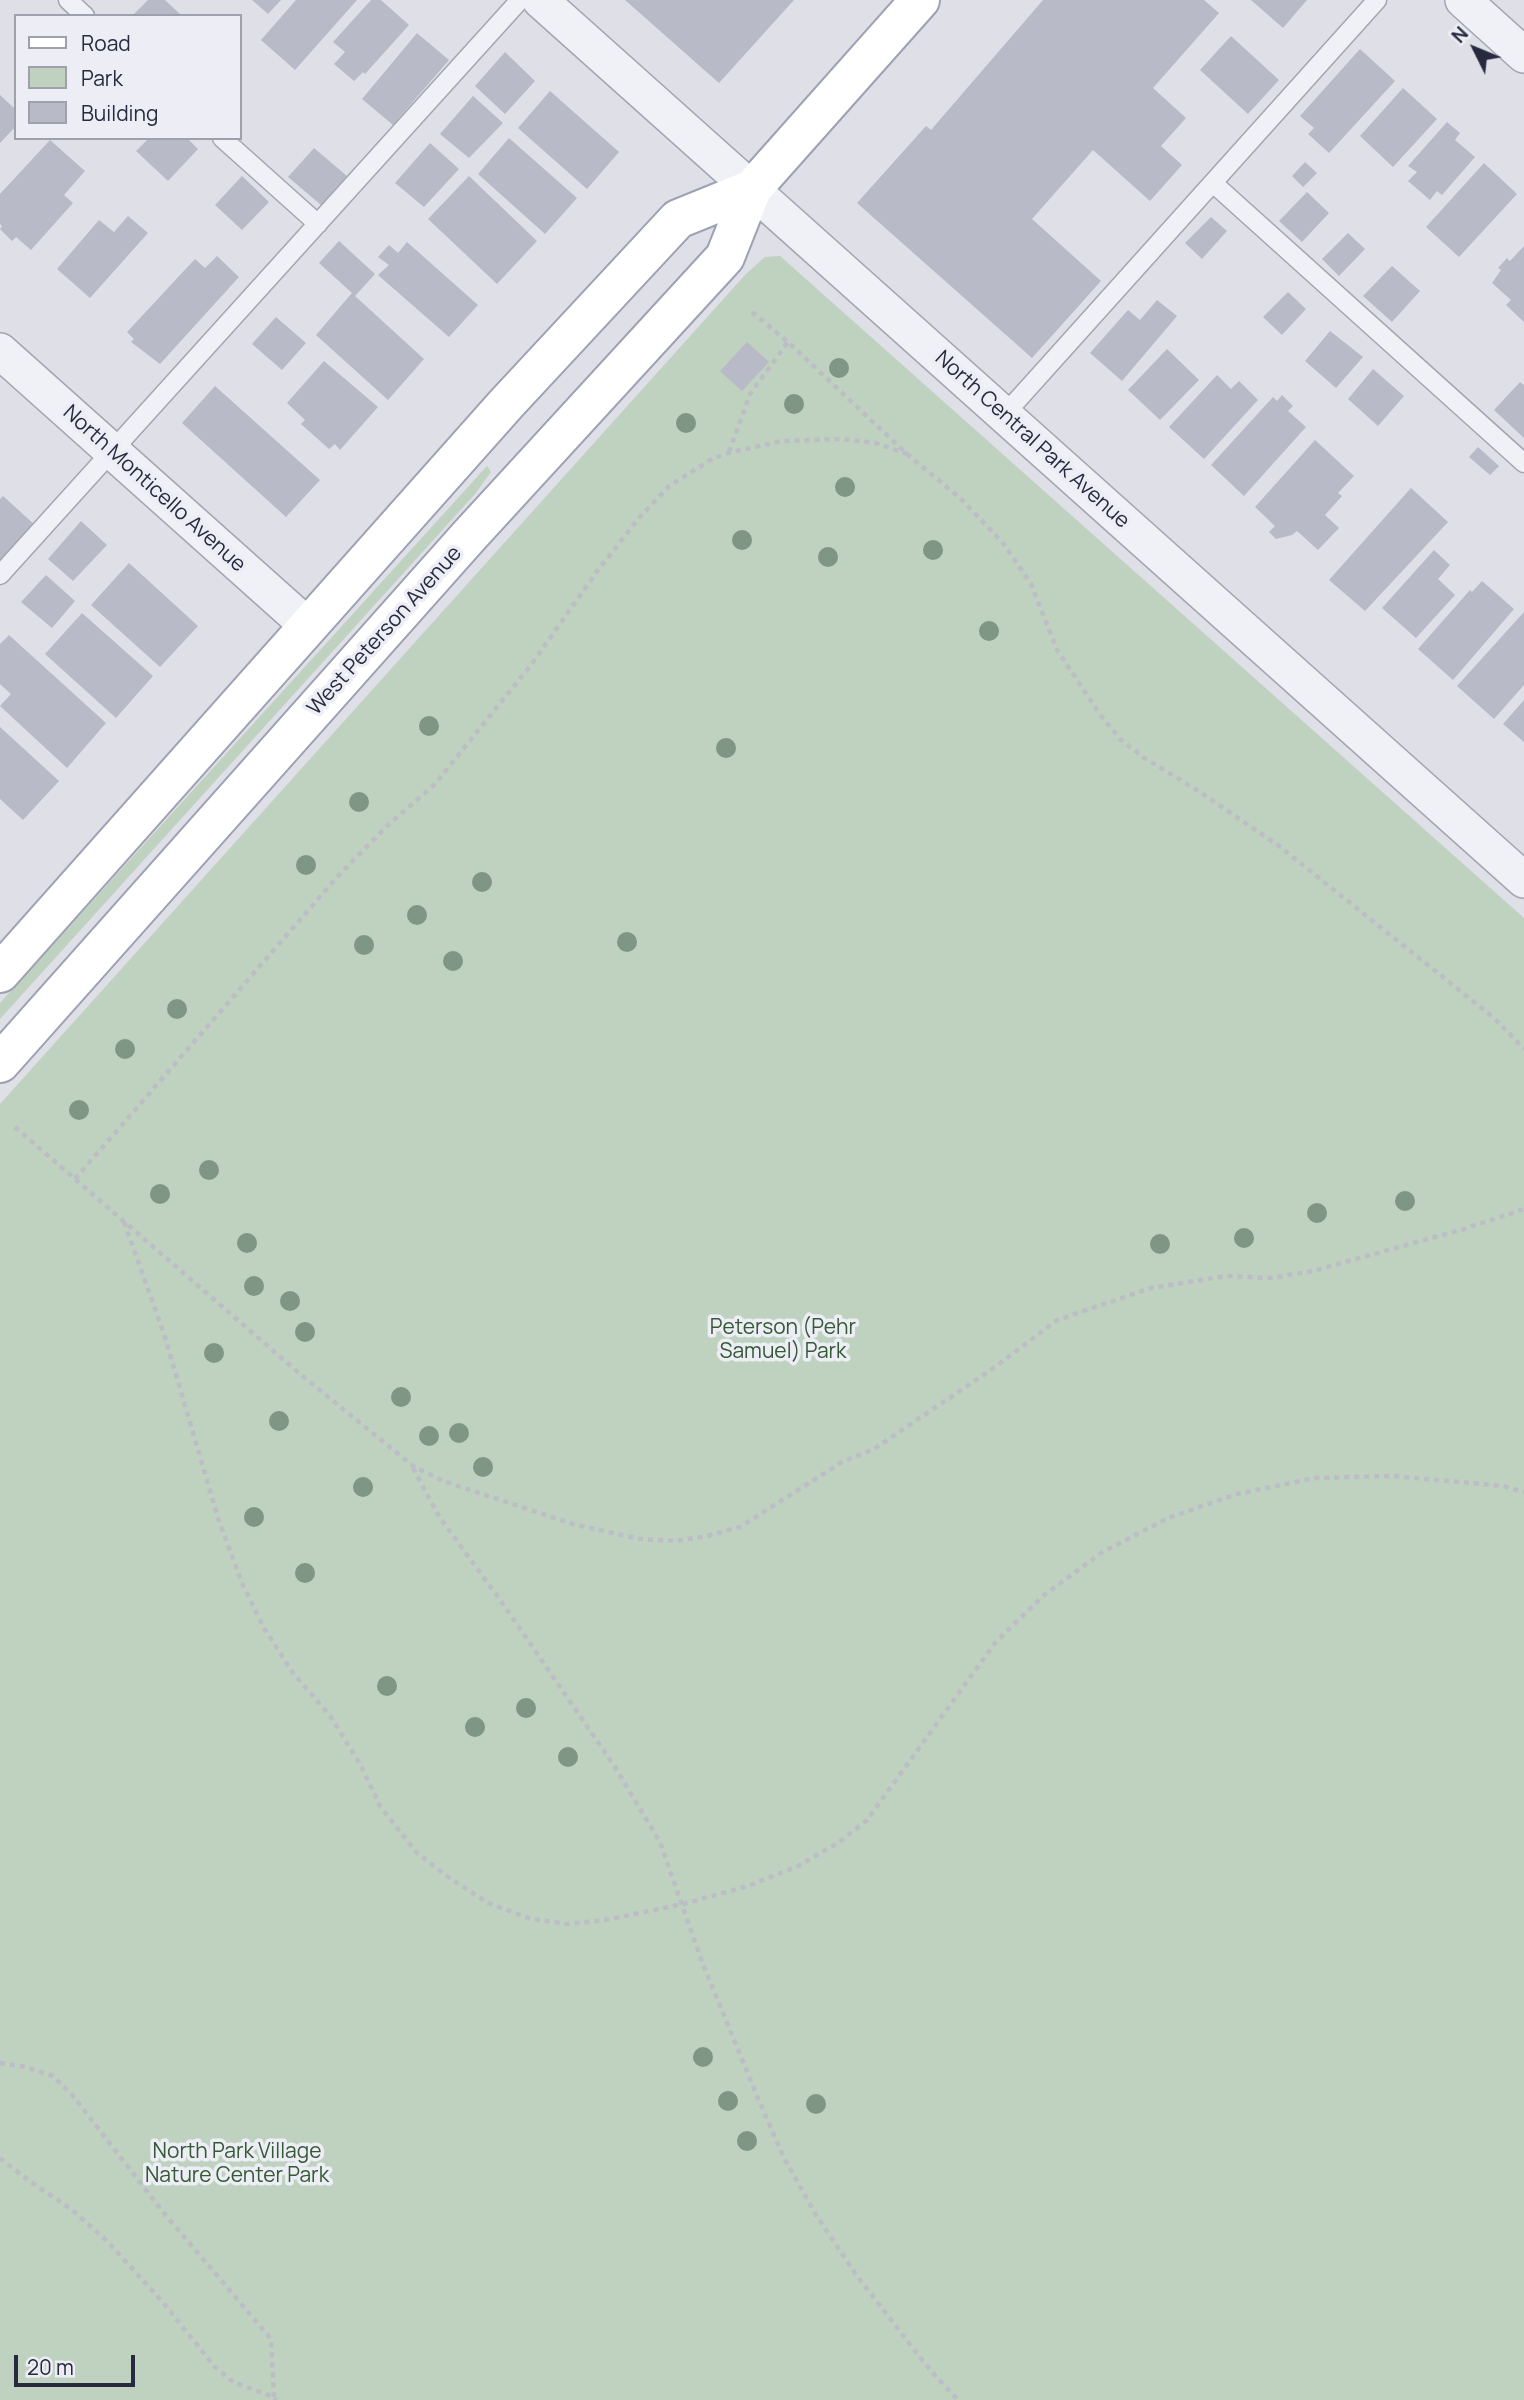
<!DOCTYPE html>
<html>
<head>
<meta charset="utf-8">
<style>
	body { margin:0 }
	#map { position:relative; width:1524px; height:2400px; overflow:hidden; background:#dedfe7; font-family:Manrope,sans-serif }
	canvas { display:block }
	.legend { position:absolute; left:14px; top:14px; width:228px; height:126px; box-sizing:border-box; background:#edeef5; border:2px solid #9ea0ac; margin:0; padding:9px 12px; list-style:none; font-size:21px; color:#272a3e }
	.legend li { display:flex; align-items:center; gap:14px; height:35px }
	.legend b { width:35px; border:2px solid #9ea0ac }
	.north { position:absolute; left:1440px; top:14px; width:70px; height:70px; -webkit-text-stroke:5px #edeef5; paint-order:stroke; rotate:313deg; font-size:19px; font-weight:700; line-height:28px; text-align:center; color:#272a3e }
	.north::after { content:''; display:block; margin:auto; width:24px; height:32px; background:#272a3e; clip-path:polygon(50% 0,100% 100%,50% 72%,0 100%) }
	.scale { position:absolute; left:14px; top:2355px; width:121px; height:32px; box-sizing:border-box; border:4px solid #272a3e; border-top:0; padding-left:9px; font-size:21px; line-height:24px; white-space:nowrap; color:#272a3e; -webkit-text-stroke:5px #edeef5; paint-order:stroke }
</style>
</head>
<body>
<div id="map">
<canvas width="1524" height="2400"></canvas>
<ul class="legend">
<li><b style="height:9px;background:#fff"></b>Road</li>
<li><b style="height:19px;background:#bfd1bf"></b>Park</li>
<li><b style="height:19px;background:#b8bac7"></b>Building</li>
</ul>
<div class="north">N</div>
<div class="scale">20 m</div>
</div>
<script>
const g = document.querySelector('canvas').getContext('2d');
g.lineJoin = 'round';
function fill(path, color) {
  g.fillStyle = color;
  g.fill(path, 'evenodd');
}
function poly(rows) {
  const path = new Path2D();
  for (const r of rows) {
    path.moveTo(r[0], r[1]);
    for (let i = 2; i < r.length; i += 2) path.lineTo(r[i], r[i + 1]);
  }
  return path;
}
function stroke(path, color, width, dash) {
  g.strokeStyle = color;
  g.lineWidth = width;
  g.lineCap = dash ? 'butt' : 'round';
  g.setLineDash(dash || []);
  g.stroke(path);
}
function write(font, color, halo, rows, align = 'center') {
  g.font = font + ' Manrope,sans-serif';
  g.lineWidth = 7;
  g.setLineDash([]);
  g.textBaseline = 'middle';
  g.strokeStyle = halo;
  g.fillStyle = color;
  for (const [text, x, y, turn = 0] of rows) {
    g.save();
    g.translate(x, y);
    g.rotate((+turn || 0) * Math.PI / 180);
    g.textAlign = isNaN(turn) ? turn : align;
    if (halo) g.strokeText(text, 0, 0);
    g.fillText(text, 0, 0);
    g.restore();
  }
}
fill(poly([
	[780,256,1524,918,1524,2400,0,2400,0,1104,745,275,765,257],
	[487,466,491,472,475,494,0,1019,0,1003]
]), '#bfd1bf');
fill(poly([
	[148,0,165,0,182,16,132,16],
	[252,0,281,0,268,14],
	[296,0,357,0,295,70,261,40],
	[371,0,381,0,409,25,365,74,363,72,354,81,334,64,345,52,333,42],
	[625,0,794,0,719,83],
	[1043,0,1204,0,1219,13,1153,88,1186,118,1161,146,1182,165,1150,201,1093,150,1032,219,1101,281,1032,358,857,203,926,126,931,130],
	[1251,0,1307,0,1283,28],
	[417,33,449,60,393,125,362,99],
	[1231,36,1279,80,1248,114,1200,70],
	[1360,49,1395,81,1329,153,1308,134,1314,128,1300,116],
	[505,52,535,81,505,114,475,86],
	[1403,88,1437,119,1393,167,1360,136],
	[550,91,619,152,587,189,518,128],
	[0,95,16,110,16,126,0,143],
	[473,96,503,123,469,158,440,134],
	[1447,122,1460,133,1455,140,1475,157,1442,195,1437,191,1430,200,1408,181,1417,172,1408,166],
	[149,138,187,138,198,149,168,181,136,151],
	[509,138,577,198,545,234,478,174],
	[50,140,85,171,64,195,73,203,31,250,16,237,12,241,0,229,2,226,0,224,0,194],
	[430,143,459,169,424,207,395,183],
	[314,148,347,176,321,205,288,177],
	[1305,162,1317,173,1303,187,1292,176],
	[1484,163,1517,194,1459,257,1426,227],
	[242,176,269,202,242,230,215,205],
	[469,176,537,241,497,284,428,219],
	[1307,192,1329,213,1302,242,1279,221],
	[128,216,148,233,90,298,57,269,99,220,114,232],
	[1211,217,1227,231,1202,259,1185,243],
	[1348,233,1365,249,1339,276,1322,259],
	[339,241,375,274,355,296,424,359,388,400,316,335,352,293,319,263],
	[407,242,478,305,449,337,378,275,389,265,378,257,389,245,398,253],
	[1524,246,1524,322,1506,305,1511,300,1492,283,1501,270,1498,268,1507,258,1510,261],
	[217,256,239,277,160,364,131,342,134,339,127,332,195,259,205,268],
	[1392,266,1420,291,1392,322,1363,296],
	[1288,292,1306,309,1282,335,1263,317],
	[1157,300,1177,316,1122,381,1090,353,1128,310,1140,320],
	[276,317,306,343,282,370,252,344],
	[1330,331,1363,357,1336,388,1305,361],
	[747,342,769,362,742,391,720,371],
	[1167,349,1199,380,1160,420,1128,390],
	[324,361,378,407,340,450,335,444,329,449,301,424,305,420,287,403],
	[1373,369,1404,396,1378,426,1348,399],
	[1217,375,1231,389,1239,381,1258,400,1204,459,1169,427],
	[1520,382,1524,385,1524,438,1494,410],
	[215,386,320,480,286,517,182,423],
	[1282,395,1293,406,1288,411,1306,427,1244,496,1211,465,1273,397,1277,401],
	[1315,440,1354,476,1338,493,1342,496,1325,515,1339,528,1318,550,1297,531,1292,535,1276,539,1269,532,1275,526,1255,507],
	[1478,447,1499,466,1490,475,1469,457],
	[1411,488,1448,522,1365,611,1329,580],
	[3,496,36,526,0,566,0,499],
	[81,521,107,545,73,581,48,559],
	[1434,550,1450,565,1438,579,1455,595,1416,638,1382,608],
	[129,563,198,626,160,667,91,605],
	[46,575,75,601,52,628,21,602],
	[1482,581,1514,609,1453,680,1418,649,1470,590,1472,592],
	[1524,612,1524,685,1494,719,1457,686],
	[82,613,153,676,116,718,45,654],
	[9,635,106,723,67,768,0,706,11,694,0,684,0,644],
	[1524,700,1524,742,1503,724],
	[0,727,59,781,23,820,0,799]
]), '#b8bac7');
const lane = poly([
	[68,0,85,16],
	[222,138,318,224],
	[1213,183,1524,463],
	[1004,415,1377,0],
	[0,575,520,0]
]);
const street = poly([
	[540,0,1524,880],
	[1463,0,1524,55],
	[0,351,309,627]
]);
const primary = poly([
	[0,973,506,404,678,219,752,189],
	[0,1063,469,536,725,257,752,189,920,0]
]);
stroke(lane, '#a3a5b1', 21);
stroke(street, '#a3a5b1', 38);
stroke(primary, '#9da1b3', 42);
stroke(poly([
	[752,312,788,342,907,454,960,498,1003,543,1031,584,1057,650,1099,713,1120,739,1143,757,1203,794,1279,846,1494,1018,1524,1049],
	[729,452,750,394,788,342],
	[15,1127,300,1374,413,1466,443,1481,573,1524,640,1539,675,1541,707,1536,740,1527,842,1462,874,1449,998,1365,1057,1320,1151,1288,1226,1276,1271,1278,1313,1271,1464,1229,1524,1209],
	[75,1179,338,876,387,826,435,784,531,665,598,570,639,518,669,486,712,459,728,453,782,441,842,439,876,443,907,454],
	[124,1222,164,1334,219,1521,242,1583,264,1628,293,1673,331,1717,361,1766,380,1806,416,1852,451,1879,488,1903,531,1919,568,1924,605,1920,683,1904,748,1886,798,1866,838,1843,867,1820,995,1643,1043,1596,1101,1553,1168,1518,1237,1494,1315,1478,1393,1476,1503,1486,1524,1492],
	[413,1468,440,1518,503,1604,615,1767,660,1842,702,1962,757,2096,783,2156,816,2215,857,2276,930,2370,958,2400],
	[0,2063,26,2067,53,2076,73,2096,163,2212,271,2339,274,2397],
	[0,2158,28,2180,71,2209,107,2241,160,2299,215,2367,233,2382,274,2397,276,2400]
]), '#bcbdc6', 4.5, [5, 5]);
stroke(lane, '#f0f1f6', 18);
stroke(street, '#f0f1f6', 35);
stroke(primary, '#fff', 38);
g.fillStyle = '#809685';
for (const [x, y] of [
	[839,368],
	[794,404],
	[686,423],
	[845,487],
	[742,540],
	[933,550],
	[828,557],
	[989,631],
	[429,726],
	[726,748],
	[359,802],
	[306,865],
	[482,882],
	[417,915],
	[627,942],
	[364,945],
	[453,961],
	[177,1009],
	[125,1049],
	[79,1110],
	[209,1170],
	[160,1194],
	[1405,1201],
	[1317,1213],
	[1244,1238],
	[247,1243],
	[1160,1244],
	[254,1286],
	[290,1301],
	[305,1332],
	[214,1353],
	[401,1397],
	[279,1421],
	[459,1433],
	[429,1436],
	[483,1467],
	[363,1487],
	[254,1517],
	[305,1573],
	[387,1686],
	[526,1708],
	[475,1727],
	[568,1757],
	[703,2057],
	[728,2101],
	[816,2104],
	[747,2141]
]) {
  g.beginPath();
  g.arc(x, y, 10, 0, 2 * Math.PI);
  g.fill();
}
write('21px', '#272a3e', '#edeef5', [
	["North Central Park Avenue",1032,440,42],
	["North Monticello Avenue",154,489,42],
	["West Peterson Avenue",385,631,-48]
]);
write('21px', '#345a35', '#edeef5', [
	["Peterson (Pehr",783,1328],
	["Samuel) Park",783,1352],
	["North Park Village",237,2152],
	["Nature Center Park",237,2176]
]);
</script>
</body>
</html>
